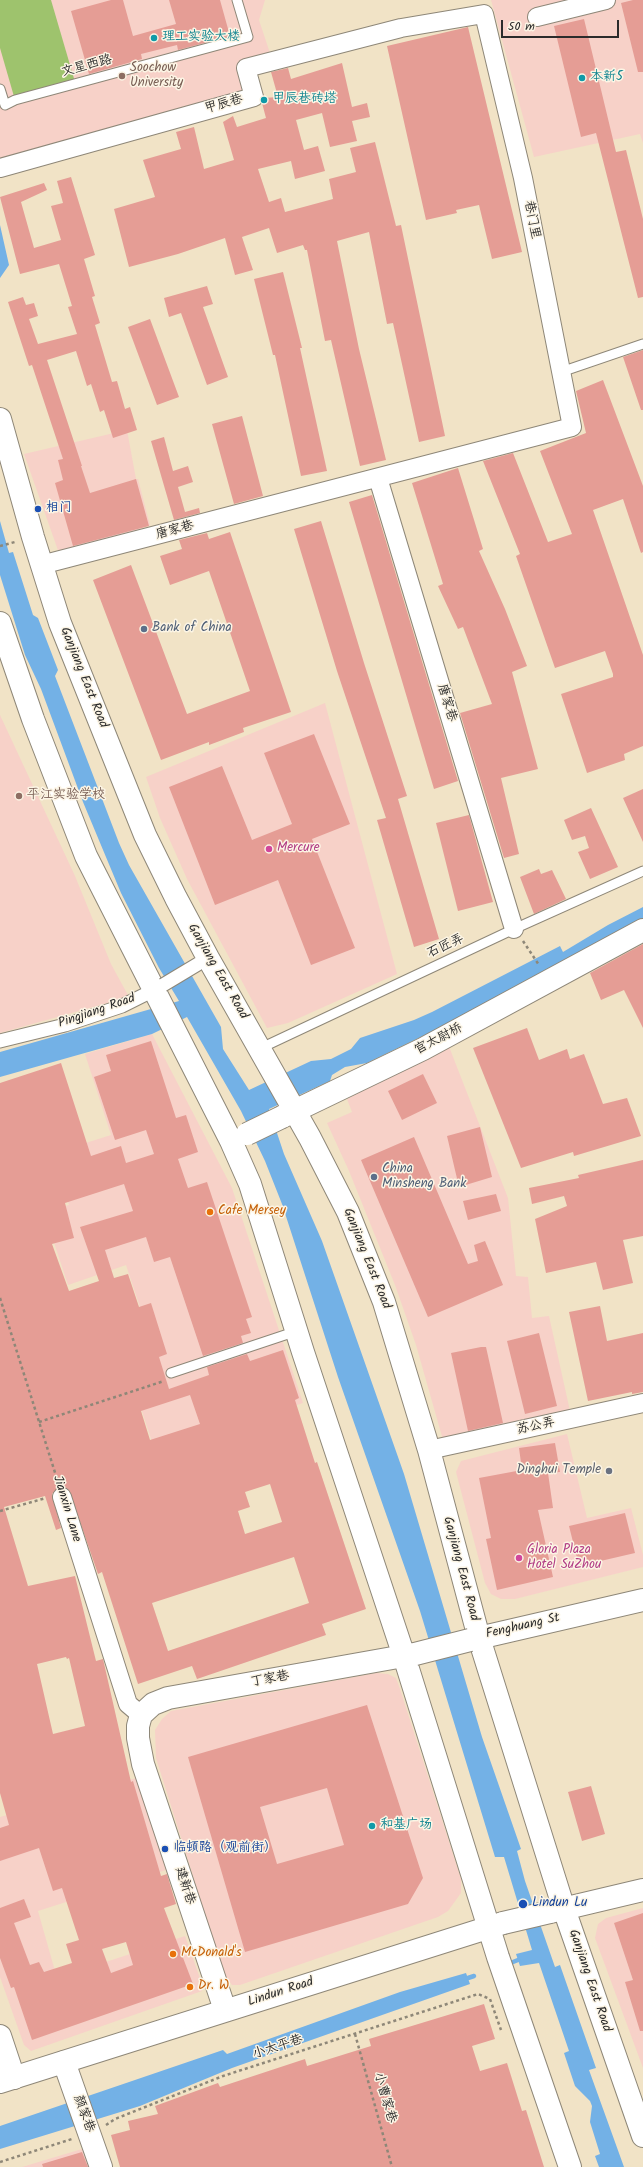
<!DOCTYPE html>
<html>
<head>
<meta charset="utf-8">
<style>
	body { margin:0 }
	#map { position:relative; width:643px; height:2167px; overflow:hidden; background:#f1e3c6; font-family:Kalam,sans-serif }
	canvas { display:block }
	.scale { position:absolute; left:501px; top:20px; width:118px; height:18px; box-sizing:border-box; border:2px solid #2b2b2b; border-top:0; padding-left:5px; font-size:12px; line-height:14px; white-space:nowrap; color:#2b2b2b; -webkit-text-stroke:3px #fcf5e5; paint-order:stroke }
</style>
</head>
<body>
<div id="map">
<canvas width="643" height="2167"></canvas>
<div class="scale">50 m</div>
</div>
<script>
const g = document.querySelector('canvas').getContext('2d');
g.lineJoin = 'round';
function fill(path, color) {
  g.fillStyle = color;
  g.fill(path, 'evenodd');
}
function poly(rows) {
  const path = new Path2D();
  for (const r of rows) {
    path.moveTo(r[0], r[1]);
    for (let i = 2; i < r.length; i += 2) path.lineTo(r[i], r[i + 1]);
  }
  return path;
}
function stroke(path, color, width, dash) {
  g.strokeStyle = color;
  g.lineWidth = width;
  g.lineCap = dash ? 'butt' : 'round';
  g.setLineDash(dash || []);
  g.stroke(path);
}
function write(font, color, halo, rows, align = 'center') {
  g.font = font + ' Kalam,"LXGW WenKai TC",sans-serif';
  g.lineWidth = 3;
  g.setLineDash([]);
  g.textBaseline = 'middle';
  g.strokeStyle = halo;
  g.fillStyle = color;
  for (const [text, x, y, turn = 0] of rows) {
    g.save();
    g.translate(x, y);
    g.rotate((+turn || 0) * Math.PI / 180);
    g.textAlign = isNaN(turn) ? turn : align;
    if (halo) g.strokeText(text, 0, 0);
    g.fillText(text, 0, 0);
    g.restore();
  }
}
fill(poly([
	[0,0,265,0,259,20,270,53,248,89,0,159],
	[491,0,643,0,643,143,640,134,534,157],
	[127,430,136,479,138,479,150,525,75,554,60,556,24,454],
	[325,703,397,974,288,1023,267,1028,187,879,160,818,146,777],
	[0,715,75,876,111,964,129,997,0,1033],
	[152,1034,232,1188,303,1403,155,1451,137,1396,166,1385,126,1265,68,1285,44,1212,69,1205,51,1154,111,1135,85,1054],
	[448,1044,508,1198,516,1276,528,1277,532,1318,549,1316,570,1411,443,1440,416,1345,395,1285,349,1171,327,1123,352,1112,347,1099],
	[567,1434,587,1518,631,1508,643,1555,643,1567,515,1599,501,1599,491,1594,485,1583,456,1472,461,1461],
	[376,1673,388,1674,396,1678,400,1689,461,1879,461,1893,448,1911,438,1917,240,1985,232,1985,224,1975,156,1758,155,1730,162,1719,171,1711],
	[140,1777,166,1870,38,1911,57,1978,185,1936,201,1981,202,1991,31,2051,24,2045,0,1977,0,1817],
	[643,1908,643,2068,595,1938,598,1924,606,1918],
	[92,2146,99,2167,22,2167]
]), '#f7d1c8');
fill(poly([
	[0,0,51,0,75,82,15,100,0,48]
]), '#9ec36d');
fill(poly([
	[0,225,9,265,0,278],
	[0,521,9,553,13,552,33,615,38,618,58,670,55,676,119,843,129,865,221,1027,223,1049,249,1090,311,1061,331,1059,351,1049,360,1038,414,1020,432,1012,560,946,563,952,608,925,643,907,643,924,458,1019,367,1063,345,1067,332,1075,330,1081,269,1109,284,1154,322,1241,404,1474,482,1737,521,1849,517,1851,525,1881,555,1967,560,1965,596,2068,589,2070,624,2167,599,2167,595,2156,600,2154,590,2122,592,2106,590,2101,575,2086,564,2053,569,2051,539,1963,520,1966,516,1954,532,1950,504,1857,495,1857,420,1611,338,1377,282,1204,265,1161,241,1111,187,1017,152,1034,0,1077,0,1052,179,1001,159,968,121,893,83,802,41,689,25,655,0,575],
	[466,1973,470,1984,232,2068,140,2106,0,2149,0,2126,223,2050,227,2054,400,1992]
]), '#73b1e6');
stroke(poly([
	[513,1962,518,1960],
	[468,1978,474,1976]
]), '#73b1e6', 4.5);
fill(poly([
	[111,0,123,0,133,36,176,24,169,0,220,0,230,36,178,50,177,45,141,54,142,59,89,74,71,11],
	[633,0,643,0,643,72,638,72,621,3],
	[584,19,616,152,626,150,643,219,643,297,638,298,596,133,581,137,554,26],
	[468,27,522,252,492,259,479,205,456,210,457,213,426,220,387,46],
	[342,63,352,107,367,103,370,117,352,121,357,141,330,147,322,113,296,120,304,150,318,146,325,171,295,179,291,161,258,169,269,202,281,198,285,212,333,199,329,179,356,172,350,148,375,142,396,226,401,225,445,436,419,442,393,323,387,324,369,232,337,241,359,349,386,460,360,466,331,340,325,341,307,250,305,250,303,245,277,253,269,228,242,237,253,270,235,275,225,238,178,254,129,267,114,209,155,197,143,160,181,149,176,132,194,127,204,169,234,160,223,122,233,116,237,127,266,118,262,103,264,98,278,97,271,72,288,68,291,79],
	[71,177,95,255,84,259,95,296,92,297,100,323,95,325,112,382,117,381,125,409,130,407,137,430,113,438,104,410,100,412,91,384,87,386,76,351,47,360,82,466,81,466,90,493,136,479,149,526,73,546,55,483,63,480,58,460,63,459,32,365,29,366,8,302,23,297,26,305,34,303,38,316,29,319,38,344,77,334,68,307,72,306,59,264,20,274,0,197,44,183,47,190,21,202,34,248,61,240,51,206,63,203,57,181],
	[283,272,302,348,300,348,327,471,301,476,275,355,273,355,254,279],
	[207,286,213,304,203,307,228,377,207,385,181,313,169,317,164,298],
	[150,319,179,397,157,405,128,327],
	[643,350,643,410,641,410,623,357],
	[603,380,643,486,643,552,641,553,623,499,593,510,643,655,643,746,624,754,625,760,587,773,561,694,613,677,613,674,605,651,555,668,516,556,520,554,483,461,513,453,548,542,572,534,540,451,586,433,576,391],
	[242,416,263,496,234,504,212,424],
	[164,437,173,471,188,466,193,482,178,487,185,512,199,508,200,513,174,520,151,441],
	[458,468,483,549,479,551,505,609,527,666,512,672,538,769,501,778,519,854,504,858,460,713,492,704,463,627,458,629,438,586,443,584,412,483],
	[372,495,458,781,434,789,349,502],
	[321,521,364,663,407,796,398,799,439,939,414,947,377,820,386,818,337,671,294,529],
	[230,532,291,712,243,728,244,732,209,745,209,742,161,760,93,580,131,565,187,714,250,691,209,571,170,585,160,556,182,549,179,540,207,533,209,539],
	[314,734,350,824,312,839,355,948,311,965,278,880,215,905,169,787,222,766,252,840,292,824,264,753],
	[643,789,643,842,623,798],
	[591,808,618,867,590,879,578,852,589,848,585,836,572,840,564,820],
	[469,815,493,902,458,911,436,823],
	[539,869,541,874,552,870,566,899,534,914,520,877],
	[643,944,643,1028,624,990,601,1000,590,973],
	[527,1028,539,1060,567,1049,570,1059,584,1054,603,1104,627,1098,641,1136,574,1156,573,1152,521,1168,473,1048],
	[151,1041,176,1118,186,1115,198,1152,178,1159,188,1188,207,1182,252,1317,246,1319,251,1333,241,1336,243,1343,203,1356,170,1257,154,1262,146,1237,105,1250,114,1278,128,1274,139,1307,151,1303,167,1354,159,1357,169,1389,209,1375,207,1367,247,1354,250,1361,283,1350,299,1398,295,1400,315,1463,317,1462,366,1609,322,1624,326,1635,197,1679,192,1666,138,1684,102,1572,98,1574,69,1490,59,1487,52,1494,61,1528,56,1530,45,1496,4,1507,28,1586,75,1576,96,1661,103,1659,131,1782,133,1781,161,1876,167,1874,176,1904,164,1908,193,1984,32,2040,14,1987,11,1988,0,1958,0,1908,24,1899,31,1917,14,1923,30,1965,39,1962,44,1972,72,1963,66,1944,79,1940,62,1888,53,1891,39,1848,0,1861,0,1828,9,1825,0,1793,0,1083,61,1063,91,1156,121,1146,126,1163,154,1154,146,1130,115,1140,94,1077,111,1071,106,1055],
	[124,1184,133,1211,80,1227,99,1281,69,1291,52,1244,74,1238,65,1203],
	[190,1395,200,1424,150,1440,141,1411],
	[270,1484,282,1522,245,1534,238,1511,250,1507,245,1492],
	[294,1557,309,1603,168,1651,152,1603],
	[66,1657,67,1659,69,1658,85,1726,53,1734,37,1664],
	[126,1942,133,1965,111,1973,102,1949],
	[423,1074,437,1103,402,1120,388,1091],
	[480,1127,492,1177,459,1187,447,1136],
	[414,1137,468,1264,478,1261,474,1245,485,1241,503,1285,428,1317,361,1160],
	[643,1160,643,1236,623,1240,633,1283,603,1290,596,1262,546,1273,535,1219,567,1206,564,1196,532,1204,529,1188,579,1178,578,1175],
	[496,1194,501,1211,468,1220,463,1201],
	[600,1306,607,1341,643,1333,643,1392,632,1394,632,1392,588,1401,569,1312],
	[539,1333,557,1406,525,1414,507,1341],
	[481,1347,486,1347,503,1423,468,1431,451,1353],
	[555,1443,560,1472,548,1473,553,1508,538,1510,553,1577,497,1590,486,1539,491,1538,479,1478,522,1470,519,1448],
	[625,1513,635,1553,579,1566,569,1526],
	[367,1705,423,1878,408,1904,245,1952,188,1757],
	[327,1788,344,1845,277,1864,260,1807],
	[591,1786,605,1834,582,1841,568,1792],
	[643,1913,643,2031,640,2031,625,1982,633,1980,614,1923],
	[484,2004,495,2039,472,2046,480,2071,507,2063,522,2111,526,2110,544,2167,120,2167,111,2135,130,2130,128,2121,158,2114,155,2106,218,2083,220,2087,305,2059,307,2066,371,2046,369,2039],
	[82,2152,88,2167,43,2167,42,2164]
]), '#e59d95');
const service = poly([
	[0,89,5,105,15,100,248,37,237,0],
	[561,372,643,344],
	[261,1048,514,929,643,871],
	[171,1373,297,1331]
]);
const pedestrian = poly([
	[0,1041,65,1025,122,1006,160,987]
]);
const minor = poly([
	[537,17,606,0],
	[0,168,254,97,246,68,401,28,484,14,523,178,572,427,41,565],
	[378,478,514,929],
	[429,1450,643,1403],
	[62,1497,128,1704,141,1715]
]);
const tertiary = poly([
	[282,1117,423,1049,643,930],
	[0,2036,14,2078],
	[64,2062,101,2167]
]);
const secondary = poly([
	[470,1640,643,1600],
	[550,1912,643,1890],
	[225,2010,143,1764,138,1738,138,1726,141,1715,153,1704,168,1698,415,1654],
	[0,2082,503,1923]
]);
const primary = poly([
	[0,419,33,537,60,623,145,835,176,898,208,958,310,1138,348,1212,384,1302,429,1450,479,1638,564,1909,643,2136],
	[0,623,33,719,86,856,231,1141,250,1184,303,1352,404,1656,498,1957,570,2167]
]);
stroke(service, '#8e8778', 11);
stroke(pedestrian, '#8e8778', 15);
stroke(minor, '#8e8778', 20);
stroke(tertiary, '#8e8778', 24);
stroke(secondary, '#8e8778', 24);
stroke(primary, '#8e8778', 24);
stroke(poly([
	[0,546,15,542],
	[523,941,539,965],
	[0,1298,58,1482],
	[39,1422,164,1381],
	[0,1511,46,1498],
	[355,2034,392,2167],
	[106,2125,115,2119,223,2076,478,1994,490,1999,501,2030],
	[0,2162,72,2139]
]), '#8e8778', 2.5, [3, 3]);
stroke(service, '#fff', 9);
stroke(pedestrian, '#fff', 13);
stroke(minor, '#fff', 18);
stroke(tertiary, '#fff', 22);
stroke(secondary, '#fff', 22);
stroke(primary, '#fff', 22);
const pedestrianBridge = poly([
	[163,985,198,964]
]);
const tertiaryBridge = poly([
	[247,1134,282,1117]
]);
const secondaryBridge = poly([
	[415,1654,470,1640],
	[503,1923,550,1912]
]);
stroke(pedestrianBridge, '#8e8778', 15, []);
stroke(tertiaryBridge, '#8e8778', 24, []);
stroke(secondaryBridge, '#8e8778', 24, []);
stroke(pedestrianBridge, '#fff', 13);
stroke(tertiaryBridge, '#fff', 22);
stroke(secondaryBridge, '#fff', 22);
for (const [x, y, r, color] of [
	[154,38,4,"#0f9aa8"],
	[122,76,4,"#8d6e63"],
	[582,78,4,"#0f9aa8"],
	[264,100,4,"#0f9aa8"],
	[38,509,4,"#1a4fb4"],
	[144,629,4,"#5c6f8a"],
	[19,796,4,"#8d6e63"],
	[269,849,4,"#d1479c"],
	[374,1177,4,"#5c6f8a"],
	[210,1212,4,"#e8710a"],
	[609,1471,4,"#6b7280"],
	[519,1558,4,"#d1479c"],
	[372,1826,4,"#0f9aa8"],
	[165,1849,4,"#1a4fb4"],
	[523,1904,5,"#1a4fb4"],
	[173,1954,4,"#e8710a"],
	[190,1987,4,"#e8710a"]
]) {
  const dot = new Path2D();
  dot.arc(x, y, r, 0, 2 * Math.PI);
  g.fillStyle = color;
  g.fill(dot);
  stroke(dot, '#fcf5e5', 1.5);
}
write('13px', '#0d838f', '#fcf5e5', [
	["理工实验大楼",162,38],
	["本新5",590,78],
	["甲辰巷砖塔",272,100],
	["和基广场",380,1826]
], 'left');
write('13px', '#2b2b2b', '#fcf5e5', [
	["文星西路",87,67,-15],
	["甲辰巷",224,105,-16],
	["巷门里",531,220,79],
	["唐家巷",175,531,-15],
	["Ganjiang East Road",83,678,68],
	["唐家巷",446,703,73],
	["石匠弄",446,947,-25],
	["Ganjiang East Road",217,972,60],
	["Pingjiang Road",97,1012,-19],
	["官太尉桥",439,1040,-28],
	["Ganjiang East Road",366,1259,68],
	["苏公弄",536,1427,-12],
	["Jianxin Lane",66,1509,73],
	["Ganjiang East Road",460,1569,75],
	["Fenghuang St",523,1627,-13],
	["丁家巷",270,1680,-10],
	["建新巷",184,1886,72],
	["Ganjiang East Road",589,1981,71],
	["Lindun Road",281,1993,-18],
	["小太平巷",278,2048,-18],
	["小曹家巷",384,2098,74],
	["颜家巷",83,2114,70]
]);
write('13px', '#785e54', '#fcf5e5', [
	["Soochow",130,69],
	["University",130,84],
	["平江实验学校",27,796]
], 'left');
write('13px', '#164399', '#fcf5e5', [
	["相门",46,509],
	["临顿路（观前街）",173,1849],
	["Lindun Lu",532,1904]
], 'left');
write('13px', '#4e5e75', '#fcf5e5', [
	["Bank of China",152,629],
	["China",382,1170],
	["Minsheng Bank",382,1185]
], 'left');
write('13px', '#b23c85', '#fcf5e5', [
	["Mercure",277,849],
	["Gloria Plaza",527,1551],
	["Hotel SuZhou",527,1566]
], 'left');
write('13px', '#c56008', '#fcf5e5', [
	["Cafe Mersey",218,1212],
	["McDonald's",181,1954],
	["Dr. W",198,1987]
], 'left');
write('13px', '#5b616d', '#fcf5e5', [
	["Dinghui Temple",601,1471]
], 'right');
</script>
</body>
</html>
